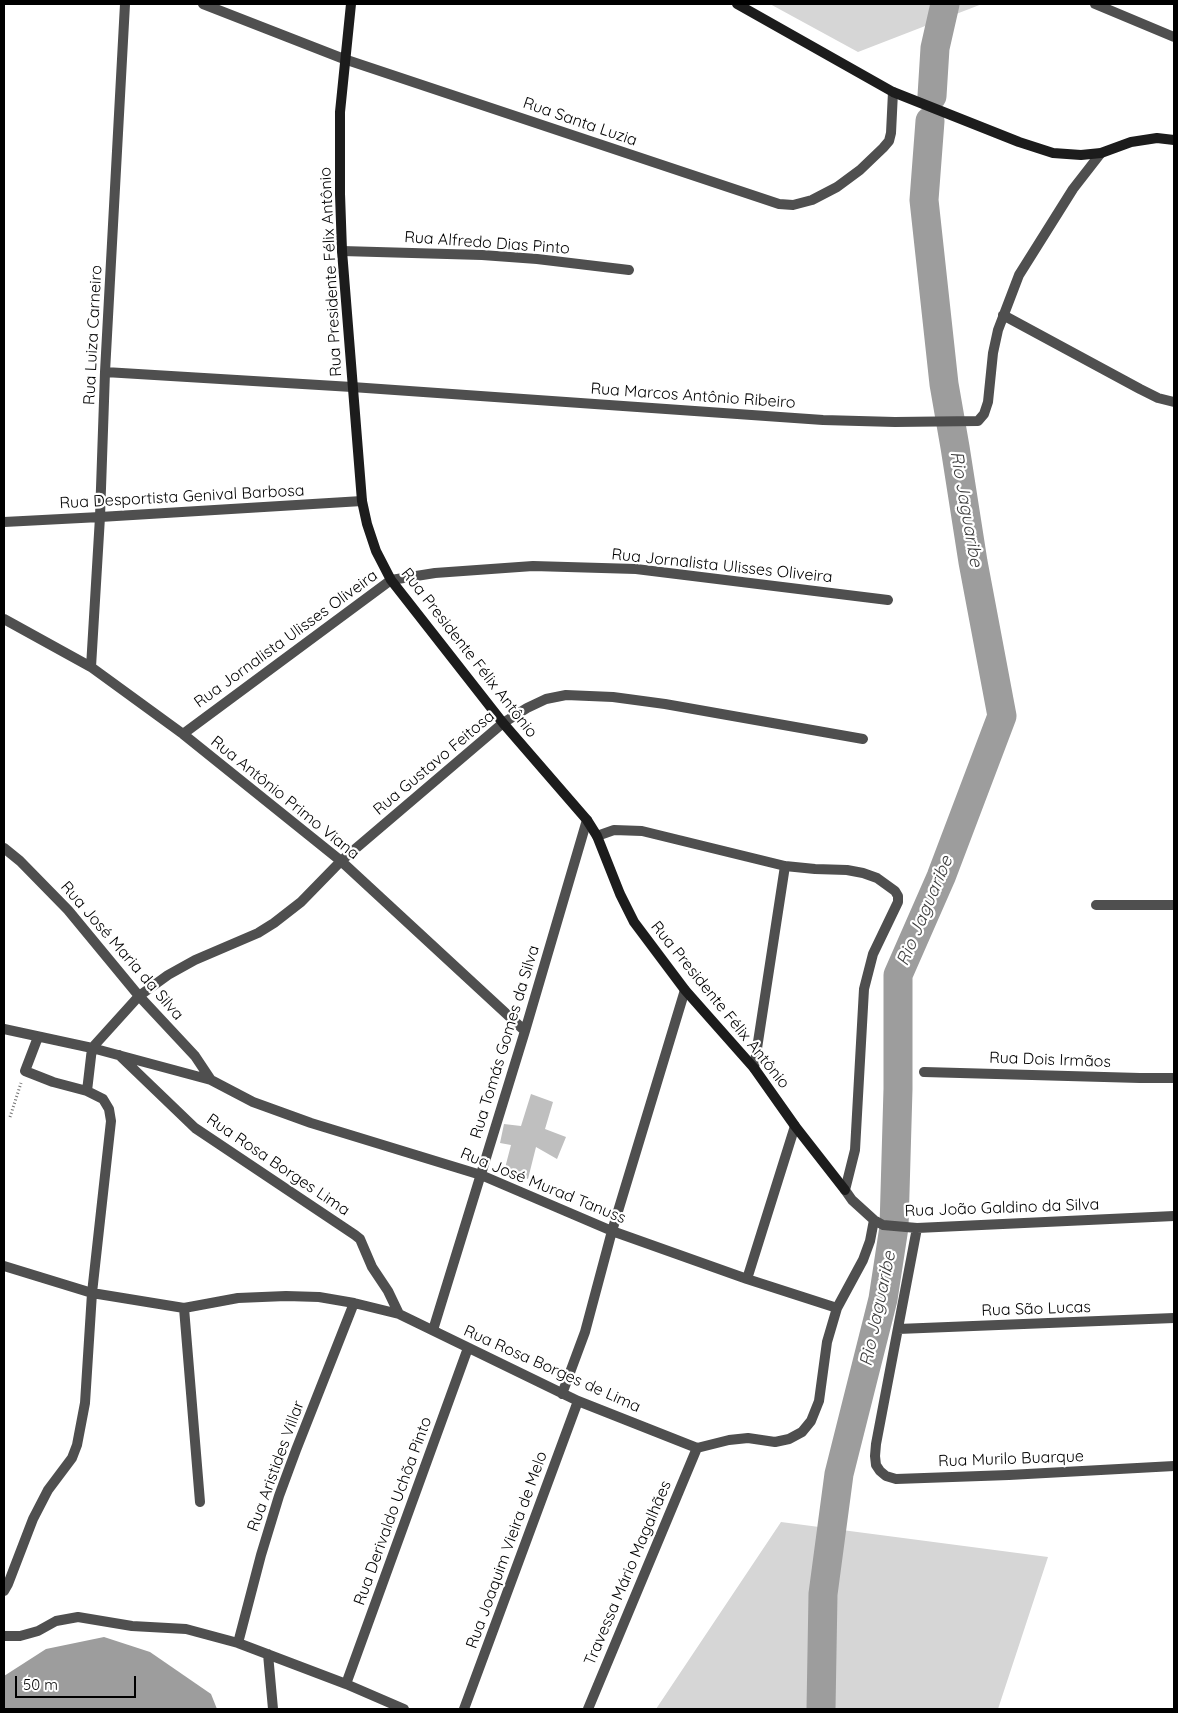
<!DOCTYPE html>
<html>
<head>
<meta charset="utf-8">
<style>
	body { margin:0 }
	#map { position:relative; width:1178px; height:1713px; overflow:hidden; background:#fff; font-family:Quicksand,sans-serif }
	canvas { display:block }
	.frame { position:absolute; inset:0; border:5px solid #000; pointer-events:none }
	.scale { position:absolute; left:15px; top:1676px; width:121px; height:22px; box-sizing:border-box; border:2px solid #000; border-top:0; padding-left:6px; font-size:15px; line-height:18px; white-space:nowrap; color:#000; -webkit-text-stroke:4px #fff; paint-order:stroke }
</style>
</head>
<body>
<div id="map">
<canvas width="1178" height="1713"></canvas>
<div class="frame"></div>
<div class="scale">50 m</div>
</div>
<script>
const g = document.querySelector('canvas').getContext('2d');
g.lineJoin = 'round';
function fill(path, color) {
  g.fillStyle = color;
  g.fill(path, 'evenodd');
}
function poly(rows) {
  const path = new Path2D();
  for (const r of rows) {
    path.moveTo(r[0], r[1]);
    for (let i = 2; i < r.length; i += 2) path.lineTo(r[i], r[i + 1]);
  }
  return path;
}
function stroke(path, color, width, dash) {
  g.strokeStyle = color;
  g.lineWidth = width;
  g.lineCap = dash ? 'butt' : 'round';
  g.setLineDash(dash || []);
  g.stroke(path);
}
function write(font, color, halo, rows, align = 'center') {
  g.font = font + ' Quicksand,sans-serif';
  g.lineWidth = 4.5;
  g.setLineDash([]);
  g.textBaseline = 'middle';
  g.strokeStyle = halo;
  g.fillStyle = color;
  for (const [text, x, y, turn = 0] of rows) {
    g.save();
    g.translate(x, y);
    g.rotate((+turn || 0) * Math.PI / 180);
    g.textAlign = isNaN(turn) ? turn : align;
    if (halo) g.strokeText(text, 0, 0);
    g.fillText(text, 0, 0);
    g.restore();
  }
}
fill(poly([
	[770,4,982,4,858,52],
	[781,1522,1048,1557,998,1709,656,1709]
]), '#d6d6d6');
fill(poly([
	[104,1637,150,1652,211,1694,217,1709,4,1709,4,1676,46,1649]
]), '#9d9d9d');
stroke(poly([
	[932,96,935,48,945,4],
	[821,1709,823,1594,839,1474,883,1299,894,1227,898,1089,898,975,941,877,1002,716,973,562,955,447,944,384,924,200,930,121]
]), '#9d9d9d', 29);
fill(poly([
	[531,1094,553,1102,545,1129,566,1137,557,1159,536,1147,528,1179,505,1168,511,1145,500,1143,504,1124,521,1126]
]), '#bfbfbf');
stroke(poly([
	[10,1117,21,1083]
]), '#717171', 3, [1, 2.5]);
stroke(poly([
	[203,4,344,59,779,204,793,205,812,200,837,187,860,170,883,148,889,141,891,133,893,92],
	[1095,4,1174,37],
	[342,251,482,255,537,259,629,270],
	[1003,315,1140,389,1158,398,1174,402],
	[105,372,352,387,823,420,895,422,978,421,984,414,988,402,993,353,998,330,1019,275,1073,189,1101,153],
	[4,522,100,517,362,501],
	[4,619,91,667,183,734,341,861,525,1031],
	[91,667,100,517,105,372,125,4],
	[183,734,391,580,435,573,533,566,636,569,888,600],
	[597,836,614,830,642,831,785,866,815,869,847,870,863,873,877,878,895,891,898,896,898,902,873,954,864,989,855,1150,845,1190,852,1200,874,1220,883,1225,917,1228,1174,1216],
	[4,848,20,861,68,910,139,996,195,1056,211,1080],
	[1096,905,1174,905],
	[4,1029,92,1048,211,1080,253,1102,311,1123,481,1175,612,1231,747,1279,837,1308],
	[38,1037,25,1071,53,1082,87,1091],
	[119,1055,195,1128,355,1235,360,1239,372,1267,388,1291,399,1314],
	[754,1068,785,866],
	[924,1072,1140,1078,1174,1078],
	[917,1228,876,1444,875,1456,876,1465,880,1471,886,1476,896,1479,1009,1475,1174,1466],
	[4,1266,92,1293,184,1308,200,1502],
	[747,1279,795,1126],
	[184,1308,238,1298,286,1296,319,1297,354,1303,399,1314,578,1401,697,1448,729,1440,748,1438,775,1442,789,1439,802,1432,811,1421,819,1401,827,1342,837,1308,863,1260,870,1241,874,1220],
	[898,1329,1174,1318],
	[433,1330,525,1031,587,820],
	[562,1394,585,1332,612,1231,685,990],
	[4,1591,8,1584,33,1519,48,1490,72,1458,77,1445,85,1403,92,1293,111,1121,109,1109,103,1099,87,1091,92,1048,139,996,168,975,195,960,258,933,274,923,301,902,341,861,503,723,527,708,546,699,566,695,613,697,665,704,863,739],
	[4,1636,20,1636,38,1631,56,1621,78,1617,132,1626,186,1629,238,1643,346,1684,404,1709],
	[238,1643,261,1555,279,1496,296,1450,354,1303],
	[268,1654,273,1709],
	[346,1684,468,1348],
	[464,1709,578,1401],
	[588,1709,697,1448]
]), '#4f4f4f', 10);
stroke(poly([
	[351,4,340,112,340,194,342,251,362,501,367,524,376,551,391,580,503,723,587,820,597,836,620,894,634,922,685,990,754,1068,795,1126,845,1190],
	[737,4,893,92,1019,142,1053,153,1081,155,1101,153,1131,142,1157,138,1174,140]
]), '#1c1c1c', 10);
write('16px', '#000', '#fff', [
	["Rua Santa Luzia",580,122,19],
	["Rua Alfredo Dias Pinto",487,243,4],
	["Rua Presidente Félix Antônio",331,272,-93],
	["Rua Luiza Carneiro",93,335,-87],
	["Rua Marcos Antônio Ribeiro",693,396,4],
	["Rua Desportista Genival Barbosa",182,497,-3],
	["Rua Jornalista Ulisses Oliveira",722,566,6],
	["Rua Jornalista Ulisses Oliveira",286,639,-36],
	["Rua Presidente Félix Antônio",469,653,52],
	["Rua Gustavo Feitosa",434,763,-40],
	["Rua Antônio Primo Viana",285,798,39],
	["Rua José Maria da Silva",122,951,49],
	["Rua Presidente Félix Antônio",720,1005,51],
	["Rua Tomás Gomes da Silva",505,1042,-73],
	["Rua Dois Irmãos",1050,1060,2],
	["Rua Rosa Borges Lima",278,1165,34],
	["Rua José Murad Tanuss",543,1186,22],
	["Rua João Galdino da Silva",1002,1208,-2],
	["Rua São Lucas",1036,1309,-2],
	["Rua Rosa Borges de Lima",552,1369,24],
	["Rua Murilo Buarque",1011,1459,-2],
	["Rua Aristides Villar",276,1466,-70],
	["Rua Derivaldo Uchõa Pinto",393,1511,-70],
	["Rua Joaquim Vieira de Melo",507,1550,-70],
	["Travessa Mário Magalhães",628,1573,-67]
]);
write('italic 18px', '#3e3e3e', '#fff', [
	["Rio Jaguaribe",966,509,80],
	["Rio Jaguaribe",925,911,-67],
	["Rio Jaguaribe",878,1309,-78]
]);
</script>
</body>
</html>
